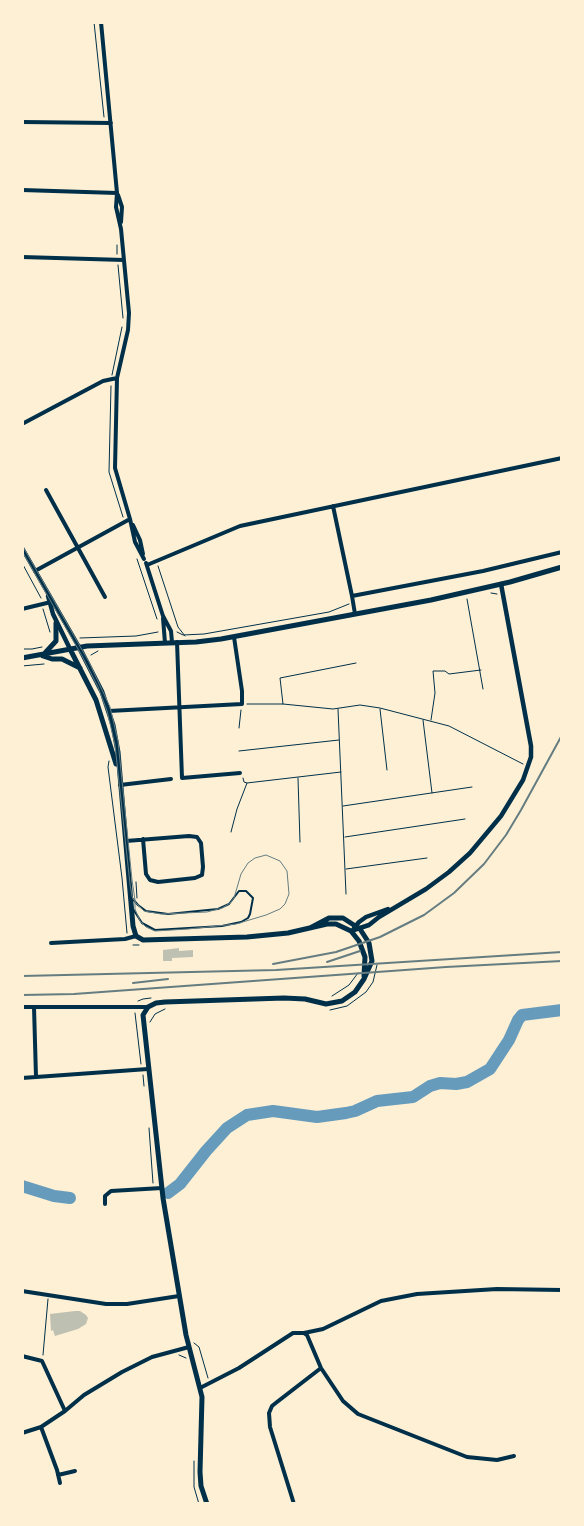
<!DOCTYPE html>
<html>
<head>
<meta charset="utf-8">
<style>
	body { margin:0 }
	#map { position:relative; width:584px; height:1526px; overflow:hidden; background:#fdf0d5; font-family:"Libre Baskerville",serif }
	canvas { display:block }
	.frame { position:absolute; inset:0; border:24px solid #fdf0d5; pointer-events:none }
</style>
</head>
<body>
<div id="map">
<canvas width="584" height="1526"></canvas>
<div class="frame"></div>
</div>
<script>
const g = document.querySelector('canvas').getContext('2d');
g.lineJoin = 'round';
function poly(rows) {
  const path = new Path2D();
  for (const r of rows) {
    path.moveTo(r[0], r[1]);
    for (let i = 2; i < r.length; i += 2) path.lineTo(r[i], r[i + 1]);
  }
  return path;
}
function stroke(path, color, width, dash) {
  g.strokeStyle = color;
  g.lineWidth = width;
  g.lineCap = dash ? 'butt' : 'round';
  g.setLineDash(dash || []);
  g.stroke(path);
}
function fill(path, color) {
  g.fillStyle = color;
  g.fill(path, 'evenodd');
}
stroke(poly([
	[22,1186,54,1196,70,1198],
	[168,1193,180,1184,206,1151,227,1128,247,1115,273,1111,317,1117,346,1113,355,1111,377,1101,413,1097,430,1086,440,1083,456,1084,467,1082,490,1069,509,1040,518,1020,522,1015,562,1010]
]), '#669bbc', 12);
fill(poly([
	[179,948,179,951,193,950,193,957,172,958,172,961,163,961,163,950],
	[75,1311,80,1311,86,1315,88,1318,86,1324,78,1329,55,1336,53,1330,51,1331,50,1314]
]), '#bec0b2');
stroke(poly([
	[94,22,104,117],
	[117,245,117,254],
	[118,265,123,318],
	[112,375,122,327],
	[111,386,109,472,123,517],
	[137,559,157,619],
	[22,563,41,598],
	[158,566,178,627,185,636],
	[491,593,497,594],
	[467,599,483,689],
	[43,609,50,632],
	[177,632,183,635,204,634,329,612,349,604],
	[80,638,136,636,158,632],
	[22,649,32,649,42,647],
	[91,655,98,651],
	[22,666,44,664],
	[247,704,283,704,333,709,360,705,380,708,449,726,523,764],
	[283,704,280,678,356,663],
	[338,709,346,894],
	[380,709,387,770],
	[423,720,432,793],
	[431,720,435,693,433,671,445,671,449,674,481,670],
	[239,728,241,710],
	[239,751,339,740],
	[109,761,108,767,122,878,127,933],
	[298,778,300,842],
	[247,783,341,772],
	[343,806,472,787],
	[231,832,237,809,247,783,244,782,243,778],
	[345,837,465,819],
	[346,869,427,858],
	[136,882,137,898],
	[133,945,139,945],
	[332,996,349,985,358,973],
	[138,1001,143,999,151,998],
	[330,1010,347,1006,366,992,373,982,377,965],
	[135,1013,141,1064],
	[150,1022,155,1014,165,1009],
	[143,1075,144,1086],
	[149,1128,153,1183],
	[194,1343,199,1347,208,1378],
	[43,1355,48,1299],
	[179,1355,186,1358],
	[194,1461,194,1487,199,1504]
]), '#003049', 1);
stroke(poly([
	[132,898,138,905,146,911,168,914,218,909,229,904,239,891,246,891,253,898,250,914,248,918,241,922,222,926,155,930,142,923,133,909]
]), '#003049', 2);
stroke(poly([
	[101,22,117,193,116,207,121,229,129,313,128,330,117,378,115,468,130,519,135,542,144,559],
	[22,122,111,123],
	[22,190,117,193],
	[118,195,122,207,121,222],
	[22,257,124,260],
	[22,424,103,381,117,378],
	[46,490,105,597],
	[333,506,352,596,355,614],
	[133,525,140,540,143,554],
	[146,563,163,616,171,631,172,642],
	[147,565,240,526,562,458],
	[35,571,130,519],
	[352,596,483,571,562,552],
	[22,609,51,602],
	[163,618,165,643],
	[177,642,182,778,240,773],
	[109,711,242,704,242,691,234,637],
	[120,785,171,779],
	[126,841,189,836,197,837,201,843,203,867,202,875,195,878,158,882,150,880,146,874,143,839],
	[51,943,125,939,136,936],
	[22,1007,148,1007],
	[34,1007,36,1077],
	[22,1078,148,1069],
	[105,1204,105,1196,111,1191,162,1188],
	[22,1291,106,1304,127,1304,179,1296],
	[304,1333,307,1335,321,1368,343,1401,358,1414,467,1457,497,1460,514,1456],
	[22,1356,42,1361,65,1411],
	[200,1388,239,1368,293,1333,304,1333,323,1329,381,1301,417,1294,497,1289,562,1290],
	[41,1427,57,1470,60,1483],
	[22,1433,41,1427,65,1411,84,1395,122,1372,152,1357,189,1347],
	[58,1475,75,1471],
	[294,1504,270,1427,269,1413,272,1406,277,1402,321,1368]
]), '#003049', 4);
stroke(poly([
	[22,548,79,647],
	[48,596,53,614,70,649],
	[354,928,359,922,366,917,388,909],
	[351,931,369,925,379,917,426,889,449,872,470,853,501,816,523,780,531,757,531,746,501,584]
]), '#003049', 4.5);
stroke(poly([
	[79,647,102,692,113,725,118,752,133,926,136,936,143,940,247,937,288,933,327,924,336,924,351,931,359,941,365,957,364,976],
	[70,649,96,700,116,764],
	[45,653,56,641,56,623],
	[43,656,52,659,62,659,80,668],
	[22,658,87,646,196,642,221,639,431,600,510,582,562,567],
	[207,1504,201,1486,200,1472,202,1397,186,1335,163,1198,143,1015,148,1007,156,1003,165,1002,284,998,305,999,326,1004,342,1001,355,992,364,979,372,961,369,943,360,929,343,918,329,918,310,928]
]), '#003049', 5);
stroke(poly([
	[22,545,89,662,110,707,118,741,128,840,132,880,135,900,135,909,140,921,146,927,155,931,188,929,236,924,266,915,280,909,285,904,289,894,287,871,280,861,266,855,255,858,248,863,241,874,234,898,230,903,222,908,207,912,161,914,144,911,135,902,135,901,133,899,132,896,130,884,115,745,107,711,98,687,82,656,22,551]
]), '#657d81', 1);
stroke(poly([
	[327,962,360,951],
	[273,964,336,952,380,937,424,915,454,893,484,864,506,835,521,810,562,735],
	[22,976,276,970,562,952],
	[133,983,168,979],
	[22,995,74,994,446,967,562,961]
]), '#657d81', 2);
</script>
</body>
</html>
